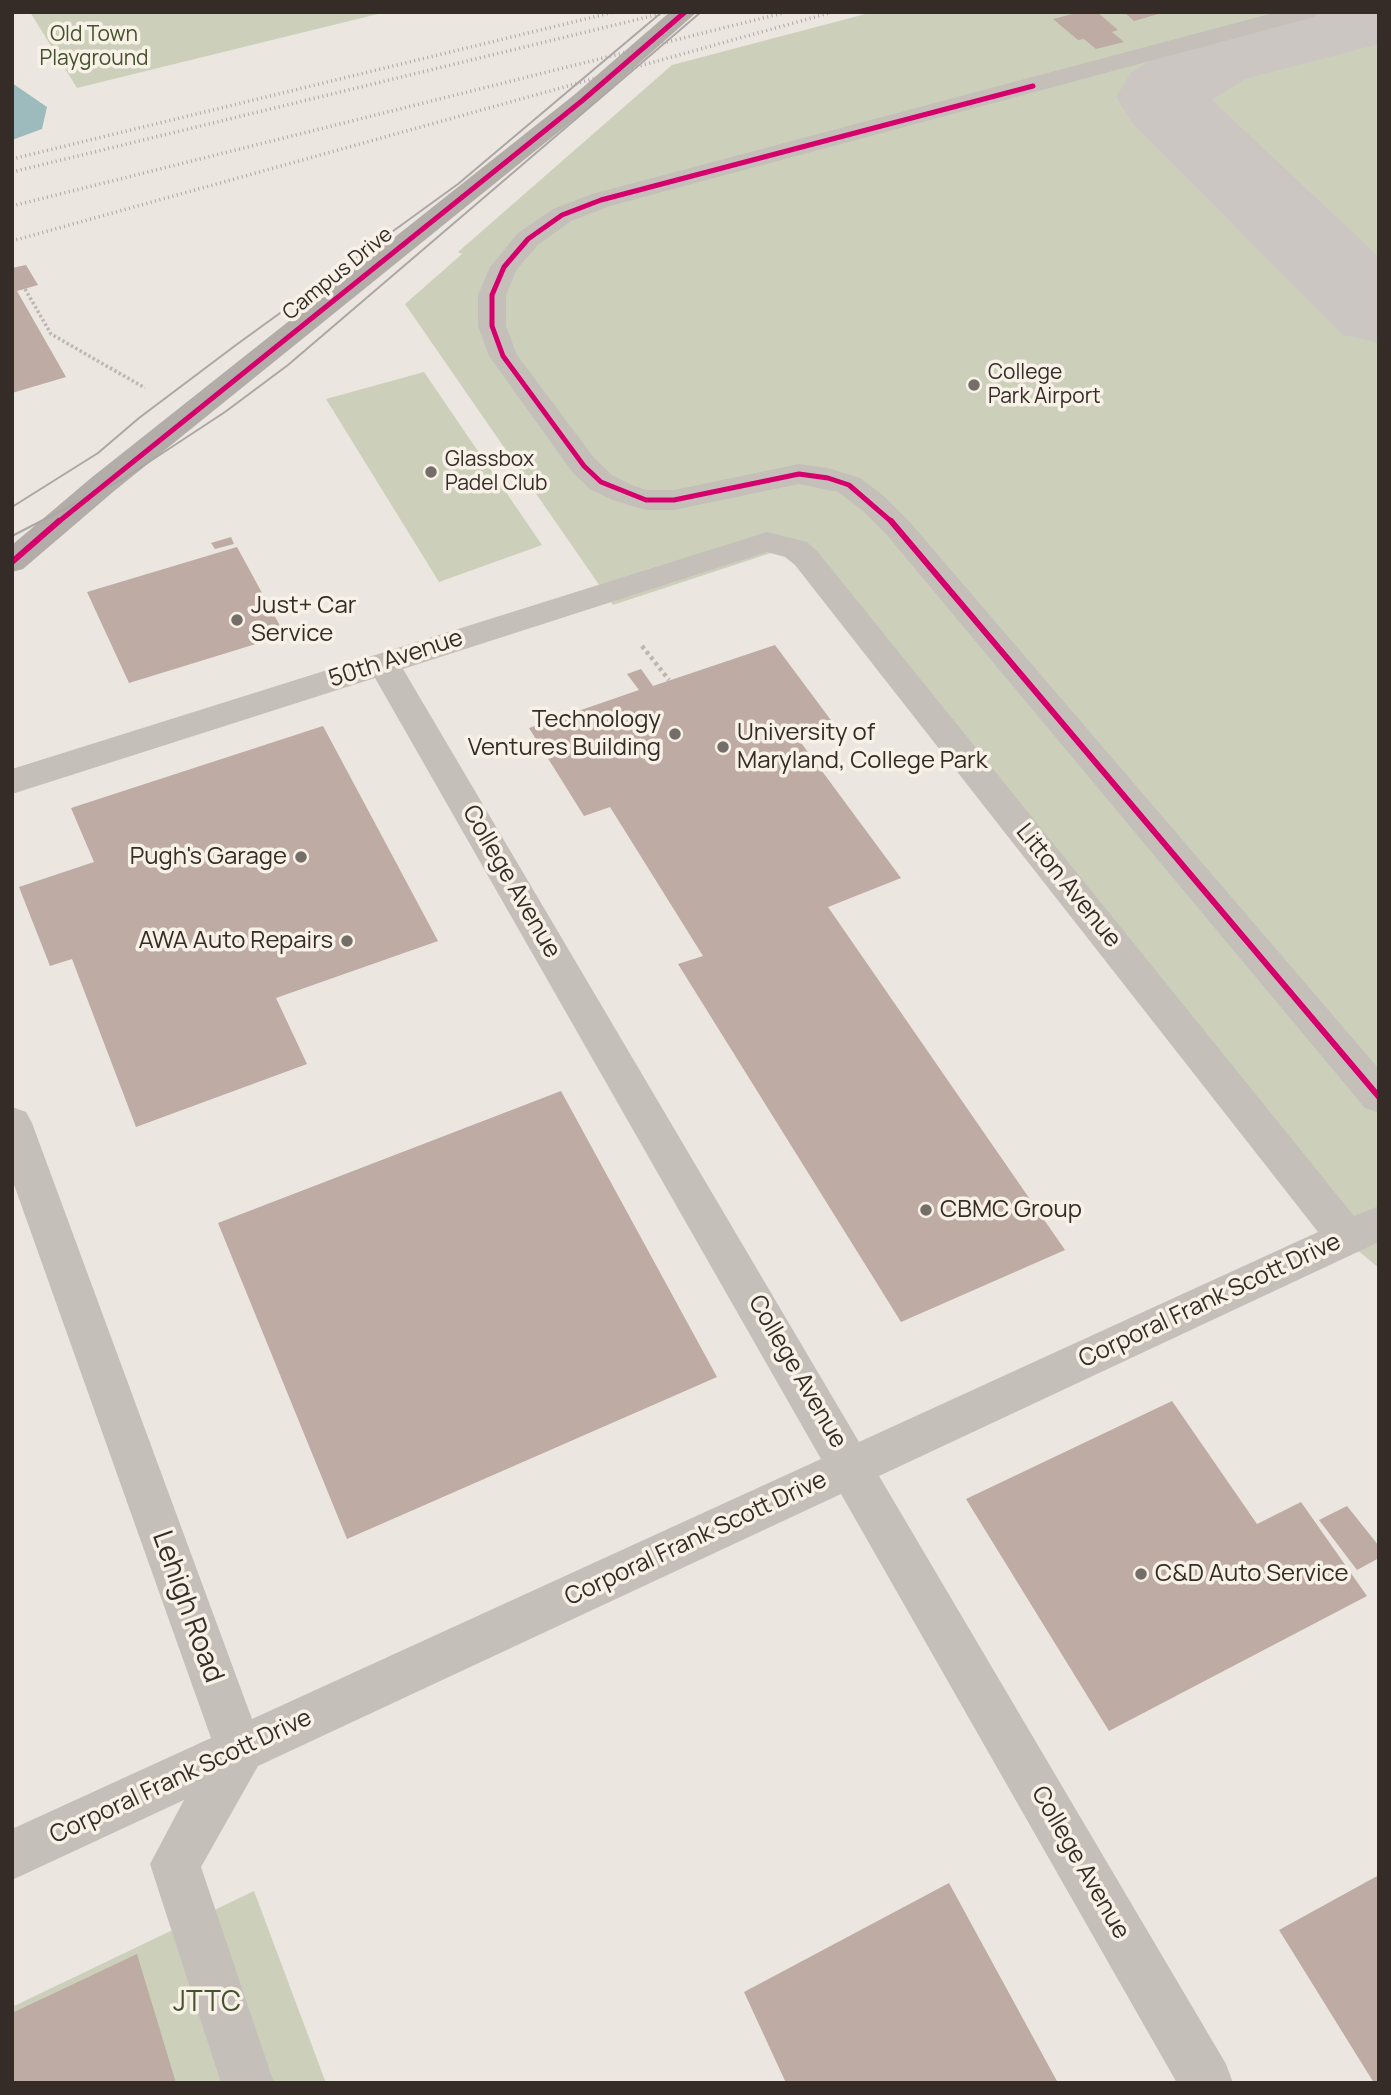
<!DOCTYPE html>
<html>
<head>
<meta charset="utf-8">
<style>
	body { margin:0 }
	#map { position:relative; width:1391px; height:2095px; overflow:hidden; background:#ebe6e0; font-family:Manrope,sans-serif }
	canvas { display:block }
	.frame { position:absolute; inset:0; border:14px solid #352c28; pointer-events:none }
</style>
</head>
<body>
<div id="map">
<canvas width="1391" height="2095"></canvas>
<div class="frame"></div>
</div>
<script>
const g = document.querySelector('canvas').getContext('2d');
g.lineJoin = 'round';
function fill(path, color) {
  g.fillStyle = color;
  g.fill(path, 'evenodd');
}
function poly(rows) {
  const path = new Path2D();
  for (const r of rows) {
    path.moveTo(r[0], r[1]);
    for (let i = 2; i < r.length; i += 2) path.lineTo(r[i], r[i + 1]);
  }
  return path;
}
function stroke(path, color, width, dash) {
  g.strokeStyle = color;
  g.lineWidth = width;
  g.lineCap = dash ? 'butt' : 'round';
  g.setLineDash(dash || []);
  g.stroke(path);
}
function write(font, color, halo, rows, align = 'center') {
  g.font = font + ' Manrope,sans-serif';
  g.lineWidth = 7;
  g.setLineDash([]);
  g.textBaseline = 'middle';
  g.strokeStyle = halo;
  g.fillStyle = color;
  for (const [text, x, y, turn = 0] of rows) {
    g.save();
    g.translate(x, y);
    g.rotate((+turn || 0) * Math.PI / 180);
    g.textAlign = isNaN(turn) ? turn : align;
    if (halo) g.strokeText(text, 0, 0);
    g.fillText(text, 0, 0);
    g.restore();
  }
}
fill(poly([
	[30,12,386,12,77,88],
	[873,12,1379,12,1379,1268,1327,1225,789,547,613,605,405,304,462,254,458,252,672,65],
	[424,372,542,545,439,582,326,399],
	[254,1891,326,2083,12,2083,12,2007]
]), '#ccd0bb');
fill(poly([
	[12,83,47,107,42,129,12,140]
]), '#9dbbbc');
fill(poly([
	[1295,12,1379,12,1379,44,1245,79,1212,100,1379,257,1379,343,1343,335,1133,124,1116,97,1131,72,1183,41,1295,12]
]), '#ccc6c2');
fill(poly([
	[1080,12,1097,12,1118,30,1112,32,1124,42,1096,49,1084,39,1078,40,1053,19],
	[1124,12,1162,12,1162,13,1134,21],
	[26,265,38,285,17,291,66,377,12,393,12,268],
	[231,537,234,544,215,549,211,543],
	[237,547,285,635,129,683,87,592],
	[775,645,836,727,799,740,901,878,828,907,1065,1250,901,1322,678,964,703,956,610,807,584,816,529,728,639,690,627,674,641,669,653,686],
	[323,726,438,941,276,998,307,1064,136,1127,72,959,50,966,19,887,94,862,71,808],
	[561,1091,717,1377,347,1539,218,1223],
	[1172,1401,1257,1524,1301,1502,1367,1596,1109,1731,966,1499],
	[1347,1506,1379,1546,1379,1558,1357,1570,1319,1520],
	[1379,1875,1379,2083,1374,2083,1279,1930],
	[949,1883,1058,2083,786,2083,744,1992],
	[137,1954,176,2083,12,2083,12,2013]
]), '#beaba3');
stroke(poly([
	[25,289,51,334,145,388]
]), '#bdb7b2', 3.5, [2.5, 2.5]);
stroke(poly([
	[642,646,669,680]
]), '#bdb7b2', 4.5, [3.5, 3.5]);
fill(poly([
	[1277,12,1318,12,1314,17,610,206,571,221,538,245,517,269,506,295,506,326,517,355,595,459,612,475,634,486,647,490,674,490,799,464,828,468,860,478,884,496,908,520,1379,1069,1379,1113,1365,1108,886,534,862,510,838,492,799,484,674,510,646,510,612,500,590,489,573,473,489,356,478,326,478,295,490,267,518,233,553,209,592,194,1277,12],
	[767,532,807,542,817,551,1354,1216,1379,1206,1379,1242,879,1476,1226,2064,1233,2083,1177,2083,841,1494,258,1766,201,1867,274,2083,221,2083,150,1864,184,1800,12,1880,12,1829,211,1738,12,1179,12,1107,26,1112,32,1123,252,1719,821,1459,375,678,12,794,12,769,767,532],
	[767,552,785,557,795,565,1318,1232,859,1442,403,669,767,552]
]), '#c5bfb9');
fill(poly([
	[670,12,697,12,592,105,113,492,23,569,12,572,12,545,91,478,574,95,670,12]
]), '#b3ada9');
stroke(poly([
	[12,507,98,453,139,418,236,345,458,184,662,12],
	[12,536,123,479,225,412,288,365,701,12]
]), '#aca7a4', 2);
stroke(poly([
	[12,159,614,12],
	[12,172,668,12],
	[12,206,787,12],
	[12,241,833,12]
]), '#aca7a4', 3.5, [1, 3.5]);
stroke(poly([
	[57,523,583,100,685,12],
	[893,523,849,485,828,478,799,474,674,500,646,500,601,482,584,466,503,356,492,326,492,295,504,267,528,239,562,215,601,200,1033,86]
]), '#d6006c', 5);
stroke(poly([
	[891,521,1379,1097],
	[12,562,59,521]
]), '#d6006c', 6);
for (const [x, y, r, color] of [
	[974,385,7,"#756d68"],
	[431,472,7,"#756d68"],
	[237,620,7,"#756d68"],
	[675,734,7,"#756d68"],
	[723,747,7,"#756d68"],
	[301,857,7,"#756d68"],
	[347,941,7,"#756d68"],
	[926,1210,7,"#756d68"],
	[1141,1574,7,"#756d68"]
]) {
  const dot = new Path2D();
  dot.arc(x, y, r, 0, 2 * Math.PI);
  g.fillStyle = color;
  g.fill(dot);
  stroke(dot, '#f8f1e7', 2.5);
}
write('21px', '#44522d', '#f8f1e7', [
	["Old Town",94,35],
	["Playground",94,59]
]);
write('21px', '#352c28', '#f8f1e7', [
	["Campus Drive",338,274,-39]
]);
write('21px', '#352c28', '#f8f1e7', [
	["College",988,373],
	["Park Airport",988,397],
	["Glassbox",445,460],
	["Padel Club",445,484]
], 'left');
write('24px', '#352c28', '#f8f1e7', [
	["Just+ Car",251,606],
	["Service",251,634],
	["Technology",661,720,"right"],
	["Ventures Building",661,748,"right"],
	["University of",737,733],
	["Maryland, College Park",737,761],
	["Pugh's Garage",287,857,"right"],
	["AWA Auto Repairs",333,941,"right"],
	["CBMC Group",940,1210],
	["C&D Auto Service",1155,1574]
], 'left');
write('24px', '#352c28', '#f8f1e7', [
	["50th Avenue",396,659,-18],
	["College Avenue",511,882,60],
	["Litton Avenue",1068,886,51],
	["Corporal Frank Scott Drive",1210,1301,-25],
	["College Avenue",797,1372,60],
	["Corporal Frank Scott Drive",696,1539,-25],
	["Corporal Frank Scott Drive",181,1777,-25],
	["College Avenue",1080,1863,60]
]);
write('28px', '#352c28', '#f8f1e7', [
	["Lehigh Road",187,1607,70]
]);
write('28px', '#44522d', '#f8f1e7', [
	["JTTC",207,2003]
]);
</script>
</body>
</html>
